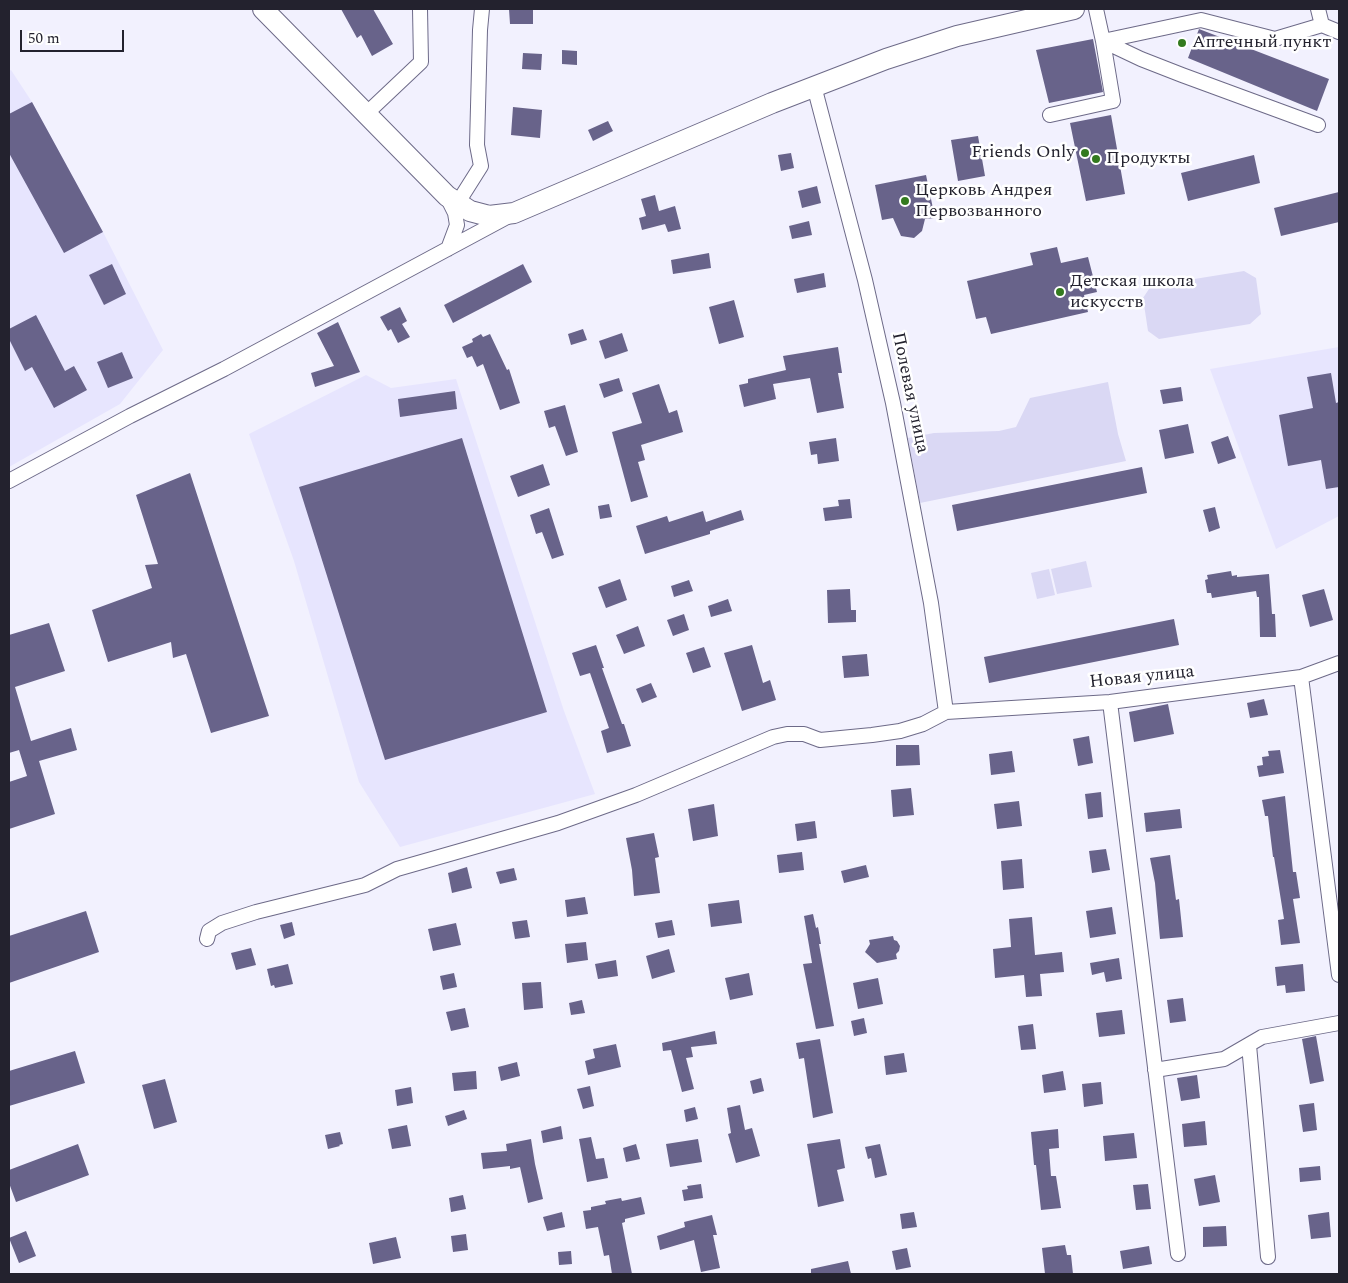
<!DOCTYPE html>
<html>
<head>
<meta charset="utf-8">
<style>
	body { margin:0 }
	#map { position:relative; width:1348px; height:1283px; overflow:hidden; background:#f2f1fe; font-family:Spectral,serif }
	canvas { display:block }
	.frame { position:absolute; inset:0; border:10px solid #23222e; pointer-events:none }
	.scale { position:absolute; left:20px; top:30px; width:104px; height:22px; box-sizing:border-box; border:2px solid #23222e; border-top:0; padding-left:6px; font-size:15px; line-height:18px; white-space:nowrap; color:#23222e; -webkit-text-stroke:4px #fff; paint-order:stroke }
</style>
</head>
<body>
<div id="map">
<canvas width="1348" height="1283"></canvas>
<div class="frame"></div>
<div class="scale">50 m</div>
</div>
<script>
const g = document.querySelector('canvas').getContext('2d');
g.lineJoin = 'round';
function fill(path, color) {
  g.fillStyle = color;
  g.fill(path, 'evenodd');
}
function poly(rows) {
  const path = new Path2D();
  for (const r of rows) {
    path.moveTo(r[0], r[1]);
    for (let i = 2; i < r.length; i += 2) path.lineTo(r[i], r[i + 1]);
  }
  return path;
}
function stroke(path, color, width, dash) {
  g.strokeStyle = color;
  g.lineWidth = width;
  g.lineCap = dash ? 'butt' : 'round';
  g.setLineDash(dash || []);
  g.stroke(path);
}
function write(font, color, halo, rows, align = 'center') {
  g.font = font + ' Spectral,serif';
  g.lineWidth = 5;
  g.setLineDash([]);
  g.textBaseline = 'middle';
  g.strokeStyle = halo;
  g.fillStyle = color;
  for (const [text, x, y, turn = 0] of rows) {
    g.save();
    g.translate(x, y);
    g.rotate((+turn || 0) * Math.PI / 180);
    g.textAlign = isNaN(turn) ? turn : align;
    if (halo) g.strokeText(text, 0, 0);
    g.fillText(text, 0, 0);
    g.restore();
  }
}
fill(poly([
	[11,70,32,102,103,232,163,350,120,404,9,467,9,71],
	[1339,347,1339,516,1276,549,1210,369],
	[366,375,391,388,456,379,564,711,595,794,400,847,359,782,294,561,249,434]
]), '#e7e5fe');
fill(poly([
	[1244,271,1256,278,1261,314,1250,324,1159,339,1148,331,1143,298,1151,286],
	[1108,382,1118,434,1126,461,920,503,908,438,934,433,999,431,1016,427,1030,398],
	[1086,561,1092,587,1057,594,1051,569],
	[1049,569,1055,595,1037,599,1031,573]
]), '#dad8f4');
fill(poly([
	[341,9,373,9,393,44,372,56,361,35,357,38],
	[509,9,533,9,533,24,510,24],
	[1199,29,1329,79,1317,111,1188,58],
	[1093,39,1103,92,1049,103,1036,50],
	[562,50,577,51,577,65,562,64],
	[523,53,542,54,541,70,522,69],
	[32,102,103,232,64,253,9,153,9,114],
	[513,107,542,110,540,138,511,135],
	[1111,115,1125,194,1086,201,1070,123],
	[608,121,613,131,593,141,588,130],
	[978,136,985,176,958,181,951,140],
	[791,153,794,168,781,171,778,155],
	[1254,155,1260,183,1188,201,1181,173],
	[926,175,935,218,925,219,922,231,914,238,901,236,893,218,882,220,875,185],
	[817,186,821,203,802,208,798,191],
	[1339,192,1339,222,1281,236,1274,208],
	[655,195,659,211,675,206,681,229,668,232,665,224,642,230,639,218,646,216,641,199],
	[809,221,812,235,792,239,789,226],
	[1057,247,1061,263,1088,257,1097,292,1084,295,1088,312,991,334,986,317,976,319,967,281,1033,265,1030,253],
	[709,253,711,268,673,274,671,260],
	[112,264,126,294,104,305,89,275],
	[523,264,532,282,453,323,444,305],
	[824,273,826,287,797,293,794,279],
	[734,300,744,337,719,344,709,307],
	[400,307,407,321,402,324,410,337,398,343,391,329,388,331,380,317],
	[36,315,65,371,74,366,87,390,54,408,32,367,25,371,9,339,9,329],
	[338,322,360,372,315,387,311,373,334,366,317,333],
	[583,329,587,340,571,345,568,334],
	[622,333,628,351,605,359,599,341],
	[481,334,483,337,490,334,507,370,509,369,520,403,500,410,483,364,477,367,472,356,467,358,462,347,473,342,472,339],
	[838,347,842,373,838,373,844,408,817,413,810,378,773,384,776,399,744,407,739,385,748,383,748,379,786,370,783,356],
	[122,352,133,378,108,388,97,362],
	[1331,373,1336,403,1339,402,1339,487,1326,489,1321,460,1288,466,1279,415,1313,408,1307,377],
	[619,378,623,391,604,398,599,384],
	[659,384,669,413,677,410,683,432,641,445,645,460,638,462,648,497,631,502,612,432,642,423,632,393],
	[1181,387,1183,401,1163,404,1160,390],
	[455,391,457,409,400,417,398,399],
	[565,405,578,452,566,456,555,426,549,428,544,411],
	[1188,424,1194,453,1165,459,1159,430],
	[1228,436,1236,458,1218,464,1211,442],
	[462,438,547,712,385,760,299,487],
	[836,438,839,461,818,464,817,454,811,455,809,442],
	[543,464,550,485,518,497,510,476],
	[1142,467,1147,493,957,531,952,505],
	[190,473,269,716,211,733,186,654,173,658,171,642,108,662,92,610,152,588,145,565,158,564,136,495],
	[850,499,852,518,825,521,823,508,839,506,838,500],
	[609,504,612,517,600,519,598,506],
	[1215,507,1220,528,1209,532,1203,510],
	[549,508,564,555,552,559,542,532,536,534,530,515],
	[741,510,744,520,710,531,710,534,645,554,636,526,667,516,669,522,703,511,706,522],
	[1231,571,1232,576,1237,575,1237,577,1269,574,1272,614,1275,614,1276,637,1260,637,1259,597,1257,597,1256,591,1212,598,1211,593,1207,593,1205,580,1208,579,1207,575],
	[620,579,627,600,606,608,598,587],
	[689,580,693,591,674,597,671,586],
	[850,589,851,610,856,610,856,622,828,623,827,590],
	[1324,589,1333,620,1310,627,1302,595],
	[728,599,732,611,711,617,708,606],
	[684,614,689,630,673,636,667,620],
	[1174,619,1179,645,989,683,984,657],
	[49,623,65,671,15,687,31,741,71,728,77,750,39,761,55,814,9,829,9,782,27,776,19,750,9,753,9,635],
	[638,626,645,646,624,654,616,635],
	[596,645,604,668,602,668,622,724,624,724,631,746,607,753,601,731,609,728,590,673,580,676,572,653],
	[752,645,763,683,770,680,776,700,742,711,724,653],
	[704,647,711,667,693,673,686,653],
	[867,654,869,676,844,678,842,656],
	[651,683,657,697,642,703,636,689],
	[1264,699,1268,715,1250,718,1247,703],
	[1168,704,1174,734,1134,742,1129,712],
	[1089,736,1093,763,1078,766,1073,739],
	[896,745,919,745,920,765,896,766],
	[1280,750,1284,773,1259,777,1257,766,1263,765,1262,757,1269,756,1268,751],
	[1012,751,1015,772,991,775,989,754],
	[911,788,914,815,893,817,891,790],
	[1101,792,1103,817,1088,819,1085,794],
	[1285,796,1293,872,1296,872,1300,898,1293,899,1300,943,1281,945,1278,920,1284,919,1274,857,1273,857,1268,816,1265,816,1262,800],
	[1019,801,1022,826,997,829,994,804],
	[714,804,718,836,693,841,688,809],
	[1180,809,1182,828,1146,832,1144,813],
	[815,821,817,838,797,841,795,824],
	[654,833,659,857,655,858,660,893,634,896,632,870,626,838],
	[1106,849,1110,870,1092,873,1089,851],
	[802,852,804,870,779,873,777,855],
	[1170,855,1176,900,1179,899,1183,937,1160,939,1155,883,1150,858],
	[1022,859,1024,888,1003,890,1001,861],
	[866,865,869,877,844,883,841,871],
	[467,867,472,888,452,893,448,873],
	[514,868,517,880,500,884,496,872],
	[585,897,588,914,567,917,565,900],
	[739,900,742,923,711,927,708,904],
	[1112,907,1116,934,1090,938,1086,911],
	[86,911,99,952,9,983,9,936],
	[813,914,816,928,818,927,821,944,819,944,834,1026,816,1029,803,964,812,963,804,916],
	[1032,917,1035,955,1062,952,1064,972,1040,974,1042,996,1026,997,1024,975,995,978,993,949,1011,947,1009,919],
	[527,920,530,937,515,939,512,922],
	[672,920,675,935,658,938,655,923],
	[292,922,295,935,284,939,280,925],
	[456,923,461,945,433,951,428,929],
	[893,936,894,940,897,941,900,946,899,951,896,954,897,959,877,963,865,952,870,944,869,940],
	[586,942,588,960,567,963,565,944],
	[251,948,256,965,236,970,231,953],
	[669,949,675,972,652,979,646,956],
	[1119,958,1122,979,1106,982,1104,972,1092,975,1090,963],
	[616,960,618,976,598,979,595,964],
	[288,964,293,984,275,988,274,985,271,986,267,969],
	[1303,964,1305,991,1286,993,1285,985,1277,986,1275,967],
	[454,973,457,987,443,990,440,976],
	[749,973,753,995,730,1000,725,978],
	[878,978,883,1004,858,1009,853,983],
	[541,982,543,1008,524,1010,522,983],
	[1183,998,1186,1021,1170,1023,1167,1000],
	[582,1000,585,1013,571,1015,569,1003],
	[465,1008,469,1027,451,1031,446,1012],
	[1122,1010,1125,1034,1099,1037,1096,1013],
	[864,1018,867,1033,854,1036,851,1021],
	[1033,1024,1036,1049,1021,1050,1018,1026],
	[715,1031,717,1044,691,1047,693,1057,686,1058,694,1089,682,1092,671,1050,663,1051,662,1043],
	[1316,1036,1324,1081,1310,1084,1302,1039],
	[820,1039,833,1113,813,1118,804,1058,799,1059,796,1043],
	[616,1044,621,1067,588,1075,585,1061,595,1058,593,1049],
	[75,1051,85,1083,9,1106,9,1071],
	[904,1053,907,1072,886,1075,884,1056],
	[517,1062,520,1076,501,1081,498,1067],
	[476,1071,477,1089,454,1091,452,1073],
	[1063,1071,1066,1090,1044,1093,1042,1075],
	[1197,1075,1200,1098,1181,1101,1177,1078],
	[761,1078,764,1091,753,1094,750,1081],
	[165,1079,177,1122,154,1129,142,1085],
	[1101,1082,1103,1104,1084,1107,1082,1084],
	[590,1086,594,1106,583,1109,577,1089],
	[411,1087,413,1103,397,1106,395,1090],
	[1314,1103,1317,1130,1303,1132,1299,1105],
	[740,1105,745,1130,752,1128,760,1156,736,1163,728,1134,731,1133,727,1108],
	[695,1107,698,1119,686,1122,684,1110],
	[464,1110,467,1119,448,1126,445,1116],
	[1205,1121,1207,1145,1184,1147,1182,1124],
	[407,1125,411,1146,392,1149,388,1129],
	[561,1126,563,1139,543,1143,541,1131],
	[1058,1129,1059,1148,1049,1149,1051,1176,1056,1176,1061,1208,1041,1210,1036,1165,1034,1165,1031,1132],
	[340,1132,343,1144,339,1145,340,1146,328,1149,325,1135],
	[1134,1133,1137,1158,1105,1161,1103,1136],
	[591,1137,596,1159,604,1158,608,1178,587,1182,579,1139],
	[531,1139,535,1164,543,1199,528,1203,520,1167,510,1169,510,1166,483,1169,481,1153,507,1151,506,1144],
	[698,1139,702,1162,670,1167,666,1144],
	[840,1139,845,1168,837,1170,844,1201,818,1207,807,1144],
	[78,1144,89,1175,16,1202,9,1183,9,1170],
	[636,1144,640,1159,626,1162,623,1148],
	[880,1144,887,1175,875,1178,871,1158,868,1159,865,1147],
	[1320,1166,1321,1180,1300,1182,1299,1168],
	[1215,1175,1220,1202,1199,1206,1194,1179],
	[701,1184,703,1198,684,1201,682,1190,688,1189,687,1186],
	[1148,1184,1151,1209,1136,1210,1133,1185],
	[463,1195,466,1209,451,1212,449,1198],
	[641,1197,645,1214,625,1219,625,1222,622,1223,632,1274,612,1274,609,1255,604,1256,598,1227,586,1229,583,1211,591,1210,591,1207,606,1204,605,1201,621,1198,622,1201],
	[562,1212,565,1227,547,1231,543,1217],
	[914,1212,917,1227,902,1229,900,1214],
	[1329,1212,1331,1237,1311,1239,1308,1215],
	[712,1215,717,1235,713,1235,720,1268,701,1272,694,1240,660,1250,657,1236,685,1227,684,1222],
	[1226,1226,1227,1246,1203,1247,1203,1227],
	[26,1231,36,1256,19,1263,9,1238],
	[466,1234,468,1250,453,1252,451,1236],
	[396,1237,401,1258,373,1264,369,1243],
	[1065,1245,1067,1255,1071,1255,1073,1274,1045,1274,1042,1248],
	[1149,1246,1152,1264,1123,1269,1120,1251],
	[907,1248,911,1267,896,1270,892,1251],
	[571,1251,572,1264,559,1265,558,1252],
	[848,1261,851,1274,811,1274,811,1269]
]), '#68638a');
const street = poly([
	[1096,9,1103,41,1201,20,1275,39,1322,25],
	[1318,9,1322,25,1339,32],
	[1103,41,1141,59,1182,75,1318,125],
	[814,86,865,280,893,403,931,603,946,712],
	[366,114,421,62,420,9],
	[1050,115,1113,101,1103,41],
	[447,197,455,213,457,225,448,249],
	[457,204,481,166,477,145,480,30,482,9],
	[9,481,130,416,224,369,507,217],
	[1301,677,1339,975],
	[1110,702,1178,1254],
	[207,939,209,931,222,923,256,912,365,885,397,869,558,823,636,795,773,737,787,734,804,734,820,740,872,735,900,731,923,724,946,712,1110,702,1301,677,1339,663],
	[1249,1045,1268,1257],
	[1155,1070,1224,1059,1262,1037,1339,1023]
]);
const secondary = poly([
	[263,9,447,196,470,211,489,216,514,213,772,103,886,59,957,36,1074,9]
]);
stroke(street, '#6d6a88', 16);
stroke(secondary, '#6d6a88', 22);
stroke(street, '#fff', 14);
stroke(secondary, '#fff', 20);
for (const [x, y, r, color] of [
	[1182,43,5,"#337a1e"],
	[1085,153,5,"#337a1e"],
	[1096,159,5,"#337a1e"],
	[905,201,5,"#337a1e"],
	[1060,292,5,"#337a1e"]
]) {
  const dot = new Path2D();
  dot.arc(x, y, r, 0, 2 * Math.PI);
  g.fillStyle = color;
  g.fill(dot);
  stroke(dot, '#fff', 2);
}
write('18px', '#23222e', '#fff', [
	["Аптечный пункт",1192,43],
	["Friends Only",1075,153,"right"],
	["Продукты",1106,159],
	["Церковь Андрея",915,191],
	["Первозванного",915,212],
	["Детская школа",1070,282],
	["искусств",1070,303]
], 'left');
write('18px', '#23222e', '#fff', [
	["Полевая улица",909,393,78],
	["Новая улица",1142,678,-6]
]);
</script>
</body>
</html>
